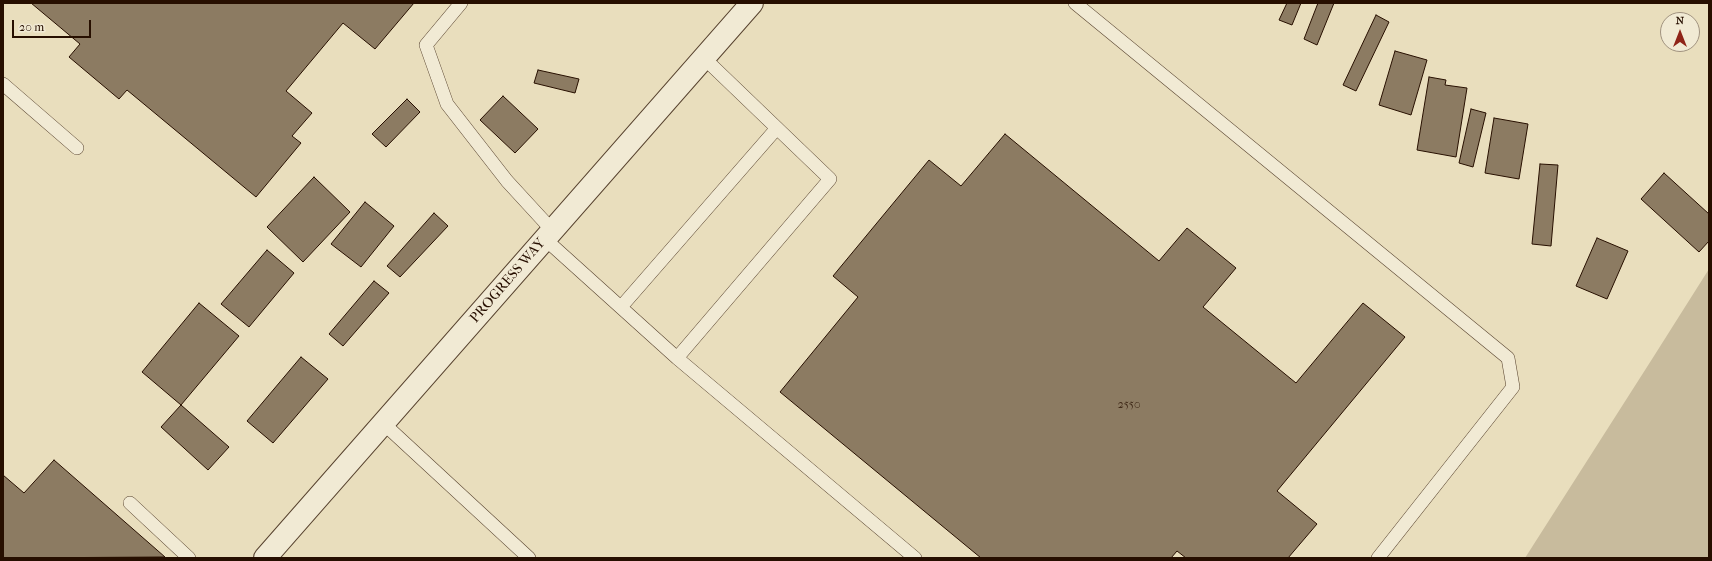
<!DOCTYPE html>
<html>
<head>
<meta charset="utf-8">
<style>
	body { margin:0 }
	#map { position:relative; width:1712px; height:561px; overflow:hidden; background:#e9debd; font-family:"IM FELL French Canon",serif }
	canvas { display:block }
	.frame { position:absolute; inset:0; border:4px solid #270f00; pointer-events:none }
	.north { position:absolute; left:1660px; top:12px; width:40px; height:40px; box-sizing:border-box; background:#f1ead4; border:1px solid #a0927f; border-radius:50%; rotate:0deg; font-size:11px; font-weight:700; line-height:16px; text-align:center; color:#270f00 }
	.north::after { content:''; display:block; margin:auto; width:14px; height:18px; background:#8f2418; clip-path:polygon(50% 0,100% 100%,50% 72%,0 100%) }
	.scale { position:absolute; left:12px; top:20px; width:79px; height:18px; box-sizing:border-box; border:2px solid #270f00; border-top:0; padding-left:5px; font-size:12px; line-height:14px; white-space:nowrap; color:#270f00; -webkit-text-stroke:3px #f1ead4; paint-order:stroke }
</style>
</head>
<body>
<div id="map">
<canvas width="1712" height="561"></canvas>
<div class="frame"></div>
<div class="north">N</div>
<div class="scale">20 m</div>
</div>
<script>
const g = document.querySelector('canvas').getContext('2d');
g.lineJoin = 'round';
function fill(path, color) {
  g.fillStyle = color;
  g.fill(path, 'evenodd');
}
function poly(rows) {
  const path = new Path2D();
  for (const r of rows) {
    path.moveTo(r[0], r[1]);
    for (let i = 2; i < r.length; i += 2) path.lineTo(r[i], r[i + 1]);
  }
  return path;
}
function stroke(path, color, width, dash) {
  g.strokeStyle = color;
  g.lineWidth = width;
  g.lineCap = dash ? 'butt' : 'round';
  g.setLineDash(dash || []);
  g.stroke(path);
}
function write(font, color, halo, rows, align = 'center') {
  g.font = font + ' "IM FELL French Canon",serif';
  g.lineWidth = 3;
  g.setLineDash([]);
  g.textBaseline = 'middle';
  g.strokeStyle = halo;
  g.fillStyle = color;
  for (const [text, x, y, turn = 0] of rows) {
    g.save();
    g.translate(x, y);
    g.rotate((+turn || 0) * Math.PI / 180);
    g.textAlign = isNaN(turn) ? turn : align;
    if (halo) g.strokeText(text, 0, 0);
    g.fillText(text, 0, 0);
    g.restore();
  }
}
fill(poly([
	[1709,269,1709,558,1525,558,1654,356]
]), '#c8bb9d');
const building = poly([
	[31,3,414,3,375,49,343,23,286,91,312,113,292,136,301,143,256,197,127,90,119,99,69,57,80,44,31,3],
	[1287,3,1301,3,1292,25,1279,20,1287,3],
	[1318,3,1334,3,1317,45,1304,39,1318,3],
	[1376,15,1389,22,1356,91,1343,85,1376,15],
	[1395,51,1427,60,1411,115,1379,105,1395,51],
	[538,70,579,79,575,93,534,83,538,70],
	[1429,77,1446,80,1445,85,1467,88,1456,157,1417,150,1429,77],
	[503,96,538,129,515,153,480,120,503,96],
	[407,99,420,112,386,147,372,134,407,99],
	[1471,109,1486,113,1473,167,1459,163,1471,109],
	[1494,118,1528,124,1519,179,1485,173,1494,118],
	[1005,134,1159,261,1187,228,1236,268,1203,307,1296,383,1363,303,1405,337,1277,491,1317,524,1288,558,1186,558,1177,551,1171,558,981,558,780,392,858,297,833,276,929,160,961,186,1005,134],
	[1540,164,1558,165,1551,246,1532,244,1540,164],
	[1664,173,1709,214,1709,241,1699,252,1641,199,1664,173],
	[314,177,350,212,303,262,267,227,314,177],
	[365,202,394,226,361,267,331,244,365,202],
	[434,213,448,226,400,277,387,266,434,213],
	[1597,238,1628,251,1607,299,1576,286,1597,238],
	[267,250,294,273,249,327,221,304,267,250],
	[374,281,389,293,343,346,329,334,374,281],
	[199,303,239,336,181,405,142,372,199,303],
	[301,357,328,379,273,443,247,421,301,357],
	[181,405,229,447,208,470,161,427,181,405],
	[54,460,165,557,3,558,3,475,24,493,54,460]
]);
fill(building, '#8c7b62');
stroke(building, '#270f00', 1);
const service = poly([
	[461,3,426,45,447,104,507,181,552,230],
	[1075,3,1508,358,1513,387,1378,558],
	[3,84,77,148],
	[545,239,677,358,830,179,704,58],
	[621,307,777,128],
	[677,358,915,558],
	[383,423,529,558],
	[130,503,189,558]
]);
const tertiary = poly([
	[265,558,752,3]
]);
stroke(service, '#58432f', 14);
stroke(tertiary, '#58432f', 24);
stroke(service, '#f1ead4', 13);
stroke(tertiary, '#f1ead4', 22);
write('12px', '#402a18', null, [
	["2550",1129,405]
]);
write('14px', '#270f00', '#f1ead4', [
	["PROGRESS WAY",508,281,-49]
]);
</script>
</body>
</html>
